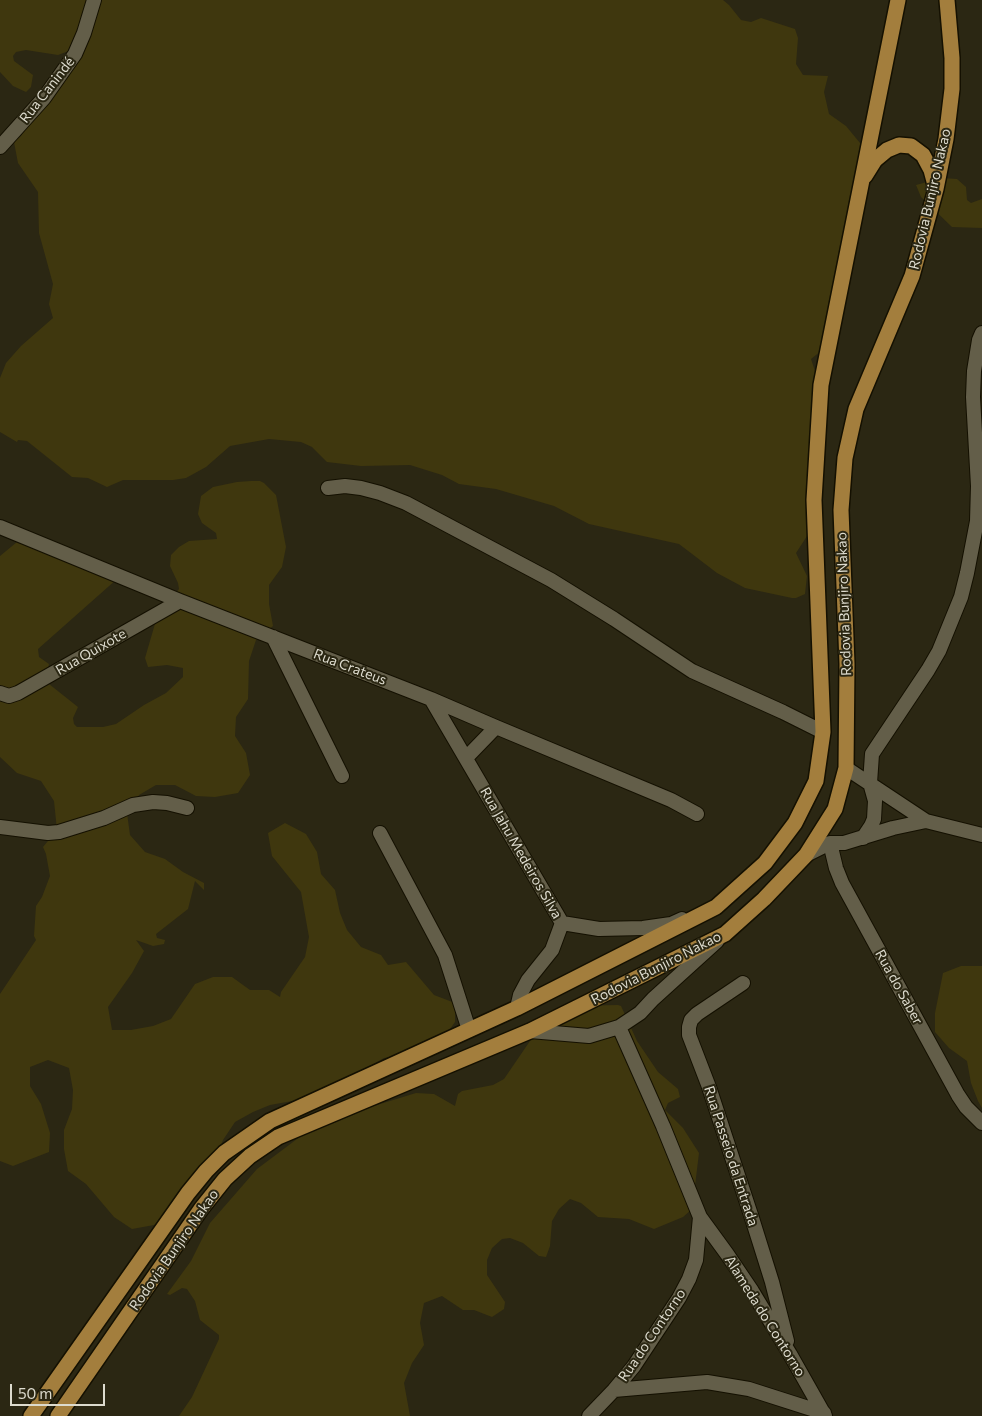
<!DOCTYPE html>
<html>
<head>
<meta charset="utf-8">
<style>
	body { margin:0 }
	#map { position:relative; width:982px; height:1416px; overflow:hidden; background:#2b2713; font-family:Commissioner,sans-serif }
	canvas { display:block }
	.scale { position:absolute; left:10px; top:1384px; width:95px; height:22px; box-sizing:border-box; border:2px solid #dddbce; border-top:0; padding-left:6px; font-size:15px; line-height:18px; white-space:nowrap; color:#dddbce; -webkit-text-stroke:4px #2b2713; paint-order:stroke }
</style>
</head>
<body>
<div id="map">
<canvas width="982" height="1416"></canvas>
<div class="scale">50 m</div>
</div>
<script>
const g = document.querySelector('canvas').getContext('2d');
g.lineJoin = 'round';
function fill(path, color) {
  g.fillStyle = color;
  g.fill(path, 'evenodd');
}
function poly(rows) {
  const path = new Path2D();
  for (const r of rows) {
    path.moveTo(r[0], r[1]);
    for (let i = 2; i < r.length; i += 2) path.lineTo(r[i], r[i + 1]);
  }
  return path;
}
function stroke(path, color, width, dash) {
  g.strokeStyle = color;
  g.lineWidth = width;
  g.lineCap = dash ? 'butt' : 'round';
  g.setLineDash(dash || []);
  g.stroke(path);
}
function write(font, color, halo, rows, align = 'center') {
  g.font = font + ' Commissioner,sans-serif';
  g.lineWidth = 4;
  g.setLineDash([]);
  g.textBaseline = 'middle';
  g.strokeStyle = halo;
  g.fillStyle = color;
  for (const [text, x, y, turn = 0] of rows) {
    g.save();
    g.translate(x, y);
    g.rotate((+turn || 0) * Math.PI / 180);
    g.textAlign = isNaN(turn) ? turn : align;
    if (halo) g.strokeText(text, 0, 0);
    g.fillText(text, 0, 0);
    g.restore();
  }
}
fill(poly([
	[0,0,723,0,729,5,741,20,751,22,761,18,795,29,798,38,796,64,803,75,828,76,824,92,829,114,846,126,860,143,873,152,844,229,843,268,821,351,811,359,817,377,809,533,796,553,807,576,805,594,796,598,792,598,745,588,717,573,679,544,589,524,554,506,496,489,459,484,442,475,410,465,361,466,327,462,312,447,301,442,269,439,230,446,206,467,186,478,173,480,123,480,107,487,88,478,72,477,27,441,18,440,17,442,0,432,0,378,6,363,21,346,53,318,49,304,53,284,39,233,38,192,18,163,14,142,21,136,40,107,79,47,58,55,26,50,16,52,13,56,14,61,33,75,31,87,26,92,13,86,0,72],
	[942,178,957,179,966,187,967,200,971,203,982,199,982,228,952,227,921,197,916,185],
	[251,481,260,481,264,483,276,495,286,547,282,567,269,585,269,604,273,626,256,640,249,661,248,699,236,717,235,736,246,753,250,775,238,793,215,797,196,796,175,785,156,785,139,795,127,813,130,835,145,852,165,859,183,872,204,883,204,890,195,881,188,909,156,934,157,938,165,940,164,944,153,946,136,940,144,951,132,973,108,1007,112,1030,131,1030,153,1026,171,1019,195,984,213,977,232,977,250,990,269,990,280,997,281,992,305,957,309,937,301,892,272,856,268,833,285,823,306,834,317,852,321,874,335,890,340,913,347,930,361,947,381,955,388,965,406,962,434,995,455,1003,455,1022,443,1039,407,1054,384,1058,367,1068,355,1086,337,1093,270,1105,253,1112,235,1122,223,1140,215,1161,171,1214,154,1225,132,1229,114,1217,86,1184,68,1171,64,1149,64,1130,72,1109,73,1090,69,1068,48,1060,30,1067,30,1086,41,1104,50,1133,49,1152,13,1166,0,1161,0,994,36,940,34,936,36,906,42,897,50,876,46,854,43,847,57,830,54,801,41,781,17,773,0,757,0,556,17,542,30,539,117,579,38,649,39,657,49,664,46,677,49,684,78,707,73,718,74,724,77,727,103,727,116,724,144,705,166,693,183,677,183,668,167,665,148,667,145,658,157,617,179,589,178,583,170,566,171,555,179,547,189,541,217,539,216,533,202,523,198,514,201,496,213,487,237,482],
	[961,966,982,966,982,1108,978,1101,971,1083,967,1061,949,1048,935,1032,935,1013,943,973],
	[618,1005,621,1006,637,1041,658,1072,678,1089,680,1097,668,1103,665,1110,683,1128,699,1153,693,1202,691,1210,683,1217,654,1229,629,1219,598,1217,581,1203,570,1199,559,1209,552,1221,550,1246,546,1257,539,1256,523,1243,510,1238,502,1239,492,1248,487,1260,487,1275,505,1302,504,1309,492,1317,474,1310,463,1310,442,1296,424,1303,420,1323,424,1345,412,1363,404,1383,410,1416,179,1416,192,1397,219,1339,219,1335,200,1320,195,1301,187,1289,182,1288,170,1295,167,1294,191,1261,210,1223,257,1169,309,1130,331,1119,416,1093,434,1094,455,1106,458,1094,462,1091,493,1085,504,1079,545,1019,573,1006]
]), '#3f370e');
const minor = poly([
	[0,147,44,98,75,54,84,33,94,0],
	[328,488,345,486,361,488,380,493,406,503,551,580,614,619,692,671,783,712,823,732],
	[0,527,180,601,431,699,496,727,671,800,697,814],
	[273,637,342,776],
	[0,693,9,696,18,693,180,601],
	[431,699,562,923],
	[466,758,496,727],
	[846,768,926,821,982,835],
	[0,827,48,833,59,832,104,818,133,805,153,802,167,803,187,808],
	[380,833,445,955,469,1030],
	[863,838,871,826,874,819,875,801,870,783,872,754,928,670,939,651,961,597,967,573,977,521,978,486,973,397,974,371,979,340,982,333],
	[830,843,836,868,842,883,958,1095,966,1107,982,1123],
	[806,855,830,843,844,843,893,828,926,821],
	[562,923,599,929,643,928,671,924,682,919],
	[743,983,697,1014,691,1020,689,1027,689,1035,709,1087,751,1215,772,1282,787,1341],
	[517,1008,520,995,528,980,552,950,562,923],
	[619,1027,663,1126,700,1217,727,1254,752,1291,790,1354,825,1416],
	[530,1031,589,1036,619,1027,640,1013,653,999,717,941],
	[614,1390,707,1382,749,1389,824,1413],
	[589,1416,614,1390,634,1366,679,1298,689,1279,696,1260,700,1217]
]);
const major = poly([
	[865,176,875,160,887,150,899,145,911,146,923,155,931,170,935,185],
	[31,1416,188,1193,206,1171,224,1153,270,1121,517,1008,716,907,765,863,795,823,816,781,823,732,814,500,821,385,898,0],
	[58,1416,201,1209,225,1179,250,1156,278,1137,530,1031,725,934,764,899,806,855,835,809,846,768,847,664,841,510,845,458,856,409,912,276,936,189,946,139,952,89,952,58,947,0]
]);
stroke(minor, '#141001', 16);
stroke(major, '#141001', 18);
stroke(minor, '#635e49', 14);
stroke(major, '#a37e3d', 15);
write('14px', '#dddbce', '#2b2713', [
	["Rua Canindé",47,90,-52],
	["Rodovia Bunjiro Nakao",930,199,-77],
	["Rodovia Bunjiro Nakao",844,604,-92],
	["Rua Quixote",91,652,-30],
	["Rua Crateus",350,667,21],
	["Rua Jahu Medeiros Silva",521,853,60],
	["Rodovia Bunjiro Nakao",656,968,-27],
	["Rua do Saber",899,987,61],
	["Rua Passeio da Entrada",731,1156,72],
	["Rodovia Bunjiro Nakao",174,1250,-55],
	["Alameda do Contorno",765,1316,58],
	["Rua do Contorno",652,1335,-56]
]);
</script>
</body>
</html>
